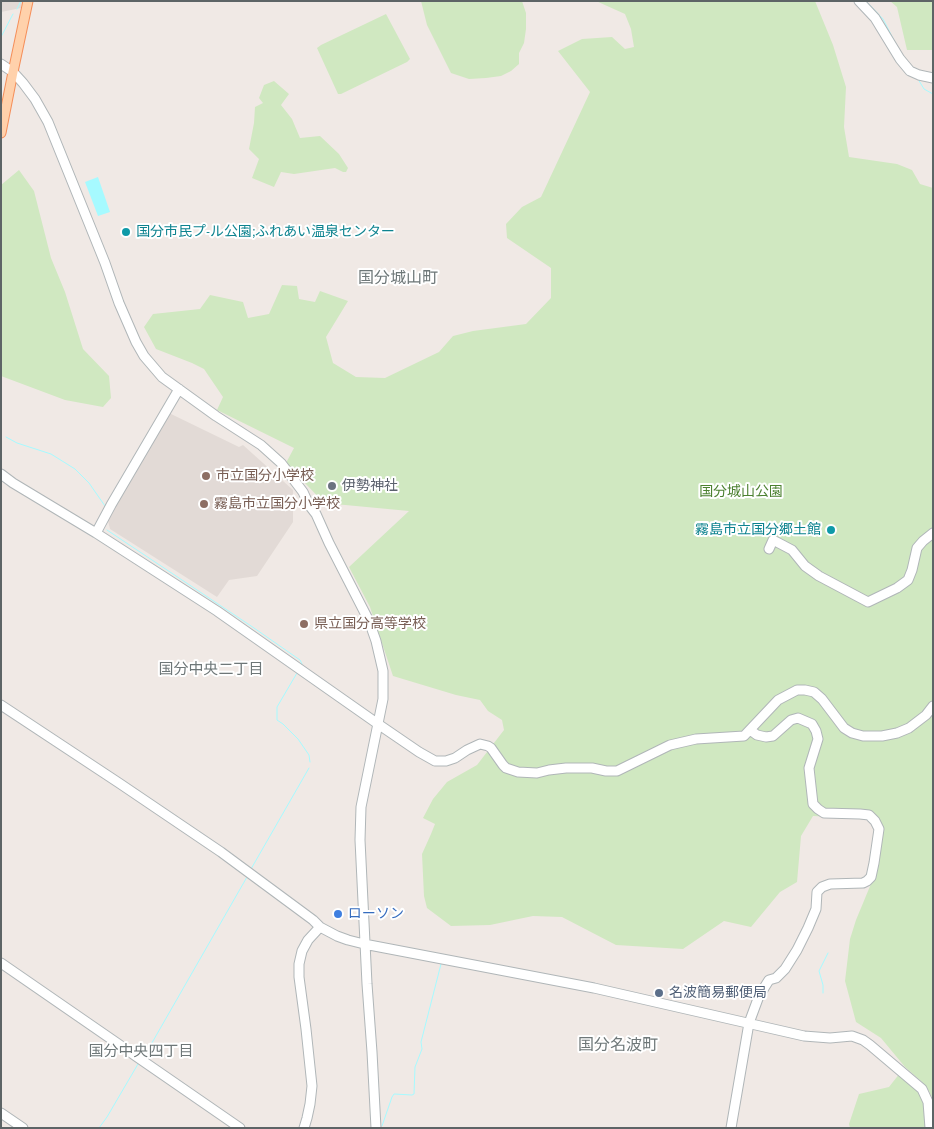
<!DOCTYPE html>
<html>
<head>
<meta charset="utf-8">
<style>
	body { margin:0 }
	#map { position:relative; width:934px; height:1129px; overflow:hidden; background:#f0e9e5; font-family:"PT Sans Narrow",sans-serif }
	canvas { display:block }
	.frame { position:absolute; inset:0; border:2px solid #5d6466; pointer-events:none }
</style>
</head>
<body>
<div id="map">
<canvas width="934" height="1129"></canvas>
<div class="frame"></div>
</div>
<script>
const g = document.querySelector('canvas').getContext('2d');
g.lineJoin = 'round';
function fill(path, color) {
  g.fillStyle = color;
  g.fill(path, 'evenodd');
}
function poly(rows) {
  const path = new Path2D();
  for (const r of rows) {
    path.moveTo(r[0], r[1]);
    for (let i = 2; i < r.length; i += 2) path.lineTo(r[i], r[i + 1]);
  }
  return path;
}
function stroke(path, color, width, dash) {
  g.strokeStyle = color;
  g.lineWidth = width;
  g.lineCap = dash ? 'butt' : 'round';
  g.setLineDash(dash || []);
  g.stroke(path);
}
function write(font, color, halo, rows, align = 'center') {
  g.font = font + ' "PT Sans Narrow","Noto Sans JP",sans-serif';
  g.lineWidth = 4;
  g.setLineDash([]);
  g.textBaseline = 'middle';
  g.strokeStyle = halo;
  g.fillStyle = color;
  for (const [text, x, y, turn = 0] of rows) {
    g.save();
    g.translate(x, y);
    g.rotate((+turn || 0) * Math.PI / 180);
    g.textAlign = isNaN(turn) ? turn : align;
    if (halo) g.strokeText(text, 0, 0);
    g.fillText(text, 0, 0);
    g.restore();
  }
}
fill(poly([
	[1,1,22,1,21,8,1,12],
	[169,413,239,447,243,445,293,490,293,522,257,576,229,580,217,597,110,529,107,517]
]), '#e2dad6');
fill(poly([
	[421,1,522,1,526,13,526,29,524,43,519,53,519,64,511,71,501,76,486,78,469,79,451,73,427,25],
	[596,1,815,1,833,45,846,87,844,127,849,157,897,164,912,170,920,184,933,188,933,1100,929,1091,922,1082,905,1067,881,1038,856,1022,845,981,850,939,856,920,873,879,875,819,813,816,801,836,797,882,780,892,751,927,724,921,683,949,616,945,562,917,533,916,490,925,451,926,427,908,424,896,422,854,431,834,435,824,423,818,433,799,447,782,477,765,504,730,502,720,488,711,480,700,456,695,393,676,370,607,349,567,409,511,324,503,286,463,294,448,217,410,223,397,204,369,192,363,156,349,144,327,153,314,200,309,210,295,243,302,248,318,269,314,282,285,297,286,299,299,315,302,320,291,348,301,326,337,333,363,356,377,385,378,439,352,453,336,473,331,526,324,551,298,551,268,507,238,506,224,522,207,541,197,590,92,558,51,582,39,612,37,625,49,634,47,631,29,625,14],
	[890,1,933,1,933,50,907,50,897,7],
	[386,14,410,59,407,62,341,94,338,94,317,48,321,45],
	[274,81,289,94,281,105,292,119,300,138,320,136,339,154,348,168,346,172,343,172,335,168,294,174,281,172,274,187,252,178,259,159,249,149,254,123,255,107,263,103,259,98,264,85],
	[19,170,34,191,51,258,65,292,83,349,109,376,111,398,103,407,65,400,1,376,1,185],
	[900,1073,912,1083,920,1095,926,1106,928,1128,850,1128,849,1124,859,1094,889,1087]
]), '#d0e8c1');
fill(poly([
	[98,177,110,212,98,216,85,182]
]), '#a6faff');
stroke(poly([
	[866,1,883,19,897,46],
	[17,9,21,1],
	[1,37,13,14],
	[900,51,907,61],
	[918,79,924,89,933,94],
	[6,437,17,443,51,454,75,469,89,483,105,506],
	[107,530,254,628,300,660,302,664],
	[297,673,277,707,277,720,283,724,298,739,309,755,310,762],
	[251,869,309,768],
	[823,993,823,985,819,971,828,953],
	[145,1055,247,877],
	[382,1126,392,1097,394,1094,412,1095,414,1094,415,1067,422,1049,421,1042,441,964],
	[99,1128,107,1117,138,1064]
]), '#a6faff', 1);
const secondary = poly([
	[859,1,875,18,900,59,910,71,919,75,933,78],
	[1,64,13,72,23,83,35,99,48,122,105,263,119,303,136,342,144,356,162,377,216,416,261,445,281,463,303,492,309,505,316,514,329,543,369,621,376,641,383,671,383,699,361,807,360,840,367,984,372,1052,376,1128],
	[1,474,13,483,96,533,217,611,378,724,419,752,435,761,446,761,455,758,467,750,480,744,488,746,491,748,503,765,506,768,518,772,537,773,549,770,566,768,592,768,606,771,617,771,670,745,696,739,744,736,778,700,797,690,805,690,814,692,822,699,844,728,852,733,863,736,882,736,897,733,909,728,926,715,933,706],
	[96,533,111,505,179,389],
	[769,549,773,540,792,550,805,566,819,576,868,602,897,588,908,580,912,570,917,548,923,541,933,533],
	[1,705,119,783,221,852,313,920,320,927,337,936,348,940,364,944,594,988,804,1036,830,1038,852,1036,863,1040,870,1045,922,1089,928,1102,930,1128],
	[1,963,240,1128],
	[1,1113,23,1128],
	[304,1128,307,1118,310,1104,312,1086,306,1029,299,977,299,964,302,951,308,940,320,927],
	[731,1128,749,1023,759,996,769,980,776,978,785,969,797,950,808,928,816,909,817,892,822,887,830,884,863,883,867,881,871,877,874,863,879,829,875,821,869,815,860,814,824,813,818,809,813,804,809,768,818,739,816,731,812,724,798,718,791,720,773,736,766,737,757,735,750,730]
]);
const primary = poly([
	[1,133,13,72,28,1]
]);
stroke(secondary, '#b0b6b8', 11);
stroke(primary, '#f58e59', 11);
stroke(secondary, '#fff', 9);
stroke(primary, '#ffd1ab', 9);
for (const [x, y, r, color] of [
	[126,232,5,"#0f9aa8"],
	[206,476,5,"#8d6e63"],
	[332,486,5,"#6b7280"],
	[204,504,5,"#8d6e63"],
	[831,530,5,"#0f9aa8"],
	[304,624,5,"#8d6e63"],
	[338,914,5,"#3f7fe0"],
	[659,993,5,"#5c6f8a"]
]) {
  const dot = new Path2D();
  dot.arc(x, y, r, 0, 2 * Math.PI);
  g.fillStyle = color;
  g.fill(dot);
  stroke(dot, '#fff', 2);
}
write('14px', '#0d838f', '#fff', [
	["国分市民プ-ル公園;ふれあい温泉センター",136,232],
	["霧島市立国分郷土館",821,530,"right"]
], 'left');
write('14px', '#785e54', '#fff', [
	["市立国分小学校",216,476],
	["霧島市立国分小学校",214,504],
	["県立国分高等学校",314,624]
], 'left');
write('14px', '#5b616d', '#fff', [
	["伊勢神社",342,486]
], 'left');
write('14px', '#4c8131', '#fff', [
	["国分城山公園",741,492]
]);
write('14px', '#366cbe', '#fff', [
	["ローソン",348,914]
], 'left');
write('14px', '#4e5e75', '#fff', [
	["名波簡易郵便局",669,993]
], 'left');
write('15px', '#6e7778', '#fff', [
	["国分中央二丁目",211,670],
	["国分中央四丁目",141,1052]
]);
write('16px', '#6e7778', '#fff', [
	["国分城山町",398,278],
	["国分名波町",618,1045]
]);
</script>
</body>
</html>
